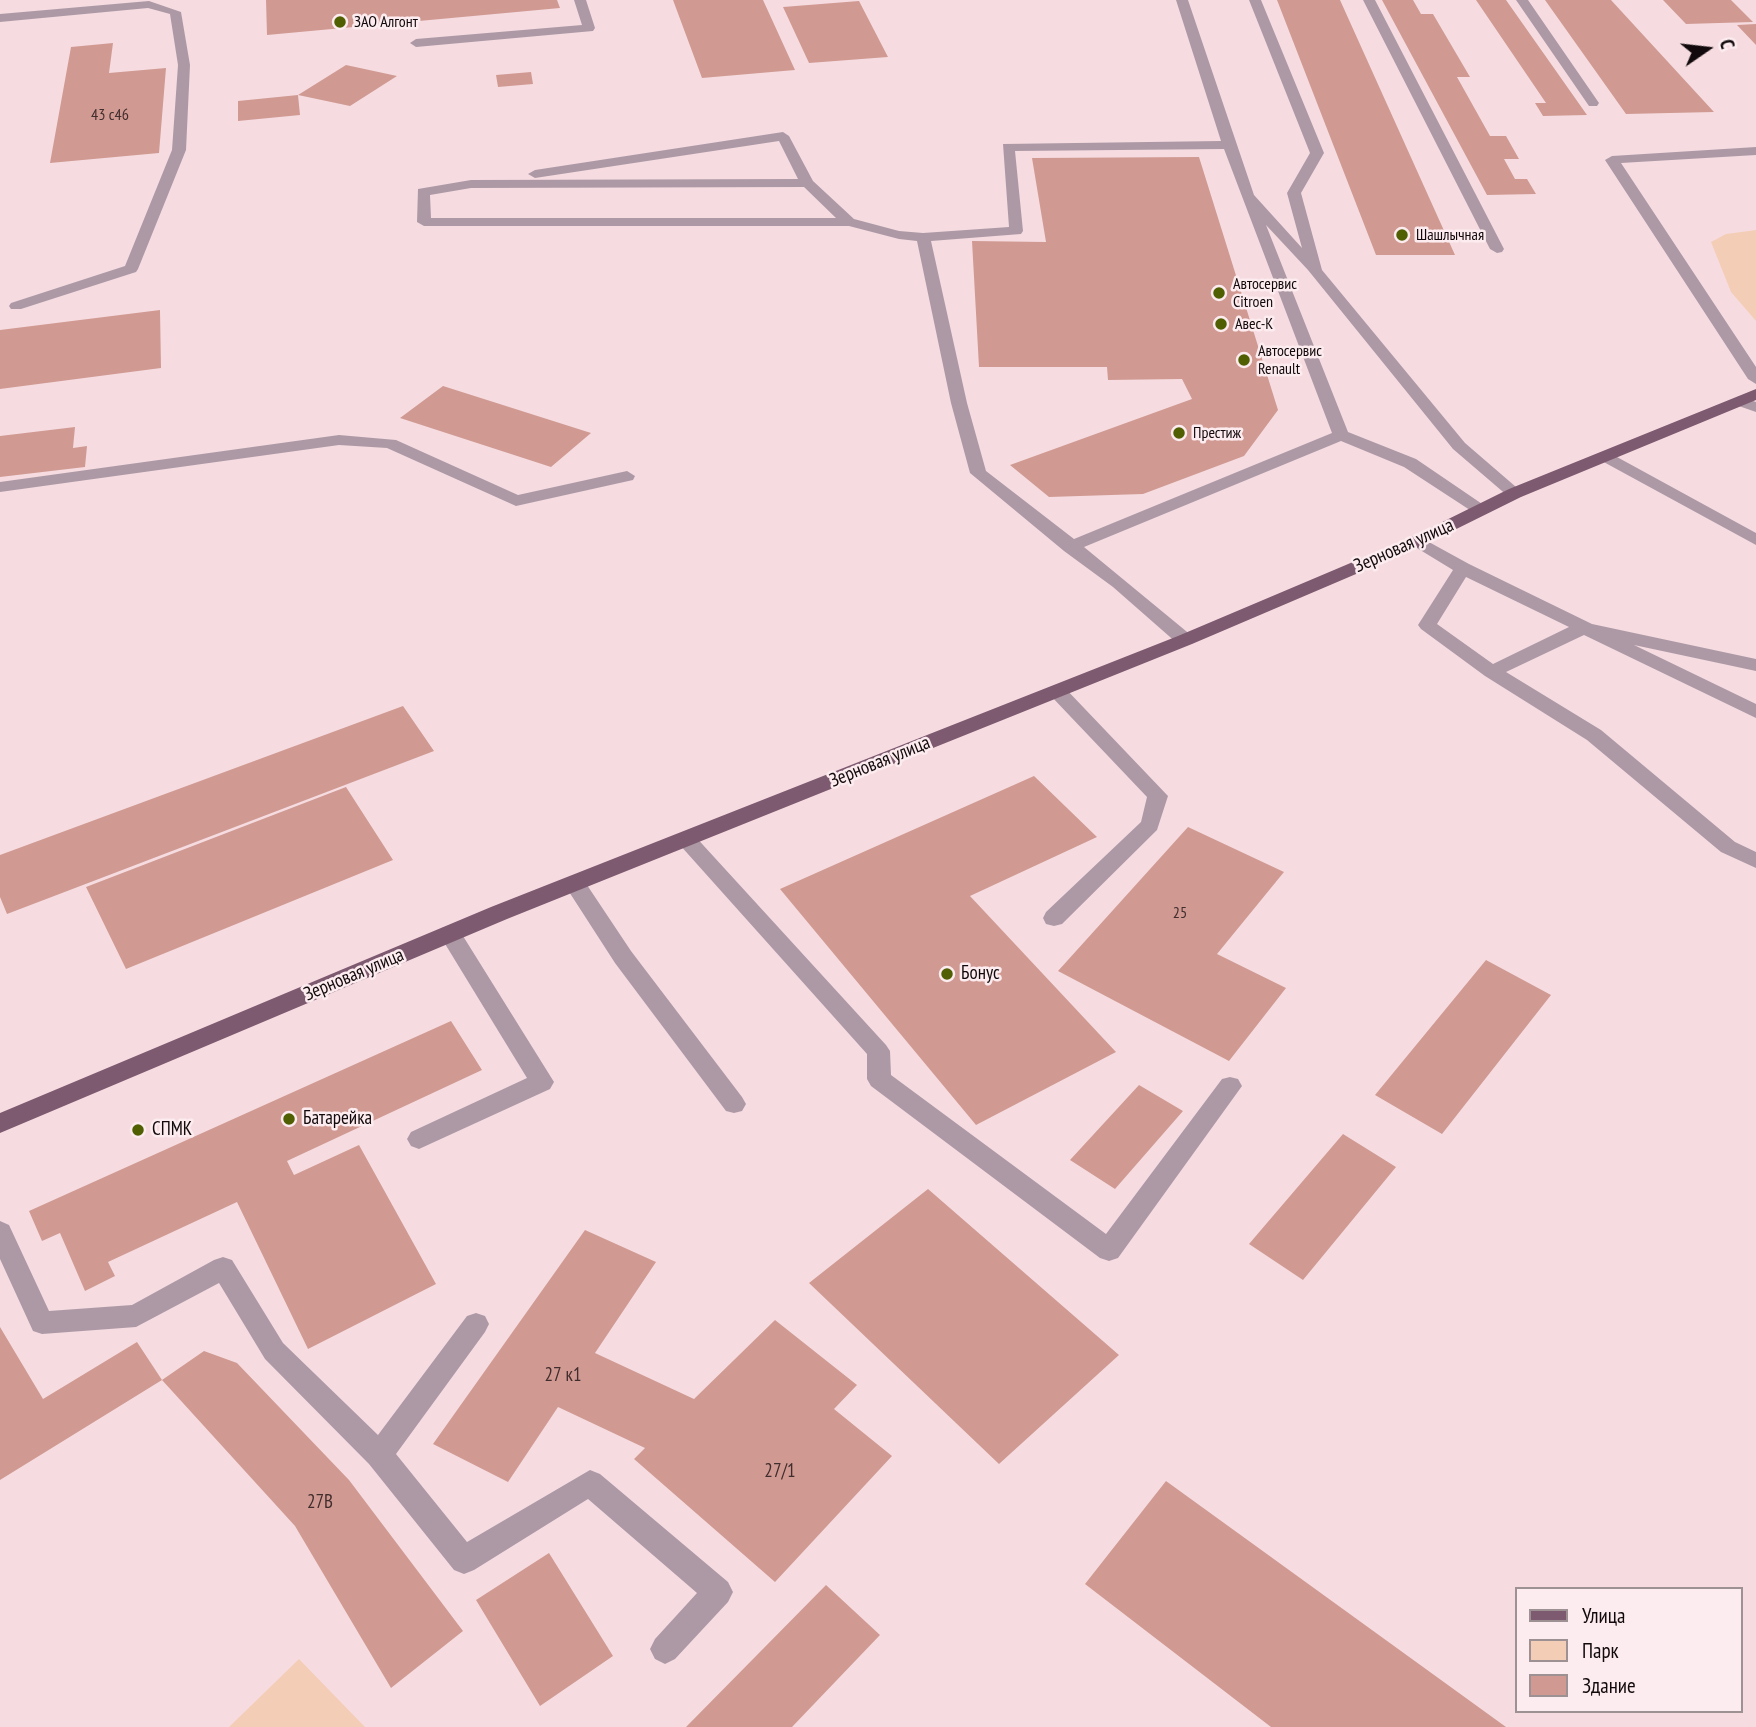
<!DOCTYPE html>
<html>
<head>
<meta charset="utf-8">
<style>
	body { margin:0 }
	#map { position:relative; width:1756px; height:1727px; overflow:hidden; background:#f6dce1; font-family:"PT Sans Narrow",sans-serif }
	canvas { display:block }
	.legend { position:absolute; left:1515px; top:1587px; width:228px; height:126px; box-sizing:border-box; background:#fcecef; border:2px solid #9e9194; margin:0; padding:9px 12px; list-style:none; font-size:21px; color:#11090b }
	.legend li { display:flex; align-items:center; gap:14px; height:35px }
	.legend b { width:35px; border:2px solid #9e9194 }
	.north { position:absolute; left:1672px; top:14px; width:70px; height:70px; -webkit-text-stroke:5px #fcecef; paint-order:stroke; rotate:76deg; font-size:19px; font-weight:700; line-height:28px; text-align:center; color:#11090b }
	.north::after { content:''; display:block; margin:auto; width:24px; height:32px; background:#11090b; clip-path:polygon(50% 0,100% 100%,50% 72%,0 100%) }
</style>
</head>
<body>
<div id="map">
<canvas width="1756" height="1727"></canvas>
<ul class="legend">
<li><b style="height:9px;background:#7e5a70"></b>Улица</li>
<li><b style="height:19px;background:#f4cdb7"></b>Парк</li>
<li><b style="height:19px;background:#d09a92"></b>Здание</li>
</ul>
<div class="north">С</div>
</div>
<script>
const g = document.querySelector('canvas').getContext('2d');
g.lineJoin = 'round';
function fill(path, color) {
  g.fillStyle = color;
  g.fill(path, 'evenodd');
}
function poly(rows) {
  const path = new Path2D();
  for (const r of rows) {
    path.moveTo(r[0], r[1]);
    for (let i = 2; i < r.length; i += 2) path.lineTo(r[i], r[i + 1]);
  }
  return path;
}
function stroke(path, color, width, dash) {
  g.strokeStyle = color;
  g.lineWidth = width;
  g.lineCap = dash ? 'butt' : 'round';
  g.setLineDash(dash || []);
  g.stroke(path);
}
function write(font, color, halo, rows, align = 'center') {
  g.font = font + ' "PT Sans Narrow",sans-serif';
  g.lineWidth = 5;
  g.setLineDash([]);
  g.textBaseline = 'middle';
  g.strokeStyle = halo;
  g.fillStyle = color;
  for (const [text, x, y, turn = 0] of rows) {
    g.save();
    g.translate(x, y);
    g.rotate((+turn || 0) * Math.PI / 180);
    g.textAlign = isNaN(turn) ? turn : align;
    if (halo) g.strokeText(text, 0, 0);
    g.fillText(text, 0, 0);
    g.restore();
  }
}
fill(poly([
	[1756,230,1756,321,1731,292,1711,242,1726,234],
	[299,1659,365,1727,229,1727]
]), '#f4cdb7');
fill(poly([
	[266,0,557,0,560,8,267,35],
	[673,0,763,0,795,70,702,78],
	[1277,0,1340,0,1455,255,1376,255],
	[1382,0,1413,0,1421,14,1433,14,1470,77,1457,77,1490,136,1506,136,1519,159,1504,159,1515,179,1527,179,1536,194,1487,195],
	[1476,0,1506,0,1587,115,1543,116,1535,103,1546,103],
	[1545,0,1611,0,1714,112,1626,114],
	[1663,0,1731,0,1753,22,1686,24],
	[859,1,888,57,809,63,783,7],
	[1756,24,1756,45,1737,25],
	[113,43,109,73,166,68,159,153,50,163,71,47],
	[346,65,397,76,350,106,298,95],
	[531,72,533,84,498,87,496,75],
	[298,95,300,115,238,121,238,101],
	[1199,157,1278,410,1244,456,1143,494,1049,497,1010,465,1192,399,1182,379,1108,380,1107,367,979,367,972,241,1046,242,1032,158],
	[160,310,161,368,0,389,0,330],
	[443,386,591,433,551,467,400,418],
	[75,427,73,448,87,446,85,467,0,477,0,436],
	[403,706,434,751,7,914,0,897,0,855],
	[1034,776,1097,837,970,896,1116,1052,976,1125,780,889],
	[346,787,393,860,126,969,86,887],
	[1188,827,1284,872,1217,954,1286,988,1229,1061,1058,971],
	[1486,960,1551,995,1442,1134,1375,1095],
	[451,1021,482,1070,287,1161,294,1175,359,1145,436,1284,308,1349,237,1202,108,1262,115,1276,85,1291,60,1233,42,1241,29,1211],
	[1139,1085,1183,1111,1115,1189,1070,1160],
	[1343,1134,1396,1167,1303,1280,1249,1244],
	[928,1189,1119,1355,999,1464,809,1283],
	[585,1230,656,1262,595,1353,694,1399,775,1320,857,1385,834,1409,892,1456,775,1582,634,1459,645,1448,558,1407,508,1482,433,1444],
	[0,1327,43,1399,137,1342,162,1380,204,1351,237,1363,349,1480,463,1631,391,1688,295,1526,162,1380,0,1480],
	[1166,1481,1506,1727,1271,1727,1085,1584],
	[549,1553,613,1656,540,1706,476,1600],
	[826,1585,880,1635,792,1727,686,1727]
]), '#d09a92');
fill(poly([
	[574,0,586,0,595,28,593,31,416,47,410,43,416,39,582,25,574,0],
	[1176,0,1188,0,1254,195,1302,248,1287,193,1310,153,1249,0,1261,0,1324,153,1301,193,1322,270,1465,443,1523,493,1521,497,1509,497,1453,449,1308,270,1266,225,1348,432,1416,459,1491,510,1482,515,1476,514,1404,467,1341,441,1084,547,1192,636,1194,640,1192,644,1178,644,1113,587,1064,551,970,473,951,403,917,241,899,239,849,226,424,226,417,222,418,189,471,180,798,179,779,141,535,178,528,174,535,170,783,132,789,136,813,181,854,219,899,231,923,233,1009,227,1003,144,1221,141,1176,0],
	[1224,149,1332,433,1074,539,986,471,967,403,931,241,1021,234,1023,231,1015,151,1224,149],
	[804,187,836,218,431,218,430,195,471,188,804,187],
	[1363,0,1375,0,1504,249,1502,252,1497,253,1490,249,1363,0],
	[1516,0,1528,0,1599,103,1597,106,1589,106,1516,0],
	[149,1,181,12,190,65,186,150,138,269,136,272,21,309,11,309,9,306,11,303,125,266,172,150,178,65,170,14,148,8,0,22,0,14,149,1],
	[1756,147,1756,155,1621,163,1756,367,1756,384,1748,379,1605,160,1612,156,1756,147],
	[1739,396,1756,402,1756,412,1733,404,1731,401,1739,396],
	[339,435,396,440,518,495,627,471,635,476,633,480,516,506,387,448,339,445,0,492,0,482,339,435],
	[1606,451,1756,533,1756,545,1600,460,1598,456,1606,451],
	[1418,536,1469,564,1592,624,1756,659,1756,671,1634,645,1756,704,1756,718,1584,635,1506,672,1601,730,1735,842,1756,852,1756,868,1721,852,1587,740,1485,676,1421,629,1418,625,1453,570,1412,545,1409,541,1412,537,1418,536],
	[1466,577,1569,627,1493,664,1437,624,1466,577],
	[1057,685,1064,687,1168,796,1157,830,1062,924,1054,926,1046,924,1043,918,1046,912,1141,822,1147,797,1050,695,1047,691,1050,687,1057,685],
	[686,832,693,834,886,1045,890,1051,891,1075,1106,1234,1222,1079,1230,1077,1238,1079,1242,1086,1118,1258,1109,1261,1100,1258,871,1086,867,1079,867,1054,679,844,676,839,679,834,686,832],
	[575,876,583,879,631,951,742,1097,746,1104,742,1111,734,1113,726,1111,615,963,564,884,567,879,575,876],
	[450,926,458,928,554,1082,550,1089,419,1149,411,1146,407,1139,411,1132,527,1078,439,934,442,928,450,926],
	[0,1221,9,1225,49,1311,132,1305,214,1260,223,1257,232,1260,283,1343,378,1435,467,1316,476,1313,485,1316,489,1324,485,1332,396,1454,467,1542,590,1470,600,1474,728,1582,733,1592,728,1602,675,1659,665,1664,655,1659,650,1649,655,1639,697,1593,588,1499,474,1570,464,1574,454,1570,369,1464,265,1359,219,1283,136,1327,42,1334,33,1331,0,1259,0,1221]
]), '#ad99a5');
fill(poly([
	[1756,389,1756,400,1521,497,1424,545,1192,644,507,919,0,1133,0,1113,491,907,1178,636,1412,537,1509,489,1756,389]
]), '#7e5a70');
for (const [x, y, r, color] of [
	[340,22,7,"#4f5f01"],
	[1402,235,7,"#4f5f01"],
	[1219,293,7,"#4f5f01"],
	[1221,324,7,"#4f5f01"],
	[1244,360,7,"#4f5f01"],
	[1179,433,7,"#4f5f01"],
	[947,974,7,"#4f5f01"],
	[289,1119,7,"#4f5f01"],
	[138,1130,7,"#4f5f01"]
]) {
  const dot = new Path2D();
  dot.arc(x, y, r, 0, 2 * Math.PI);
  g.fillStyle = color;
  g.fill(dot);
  stroke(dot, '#fcecef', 2.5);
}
write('16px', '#11090b', '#fcecef', [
	["ЗАО Алгонт",354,22],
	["Шашлычная",1416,235],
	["Автосервис",1233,284],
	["Citroen",1233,302],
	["Авес-К",1235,324],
	["Автосервис",1258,351],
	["Renault",1258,369],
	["Престиж",1193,433]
], 'left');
write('16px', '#412d2d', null, [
	["43 с46",110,115],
	["25",1180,913]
]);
write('19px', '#11090b', '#fcecef', [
	["Зерновая улица",1404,546,-24],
	["Зерновая улица",880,762,-22],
	["Зерновая улица",354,975,-23]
]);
write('19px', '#11090b', '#fcecef', [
	["Бонус",961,974],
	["Батарейка",303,1119],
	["СПМК",152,1130]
], 'left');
write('19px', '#412d2d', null, [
	["27 к1",563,1376],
	["27/1",780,1472],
	["27В",320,1503]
]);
</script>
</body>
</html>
